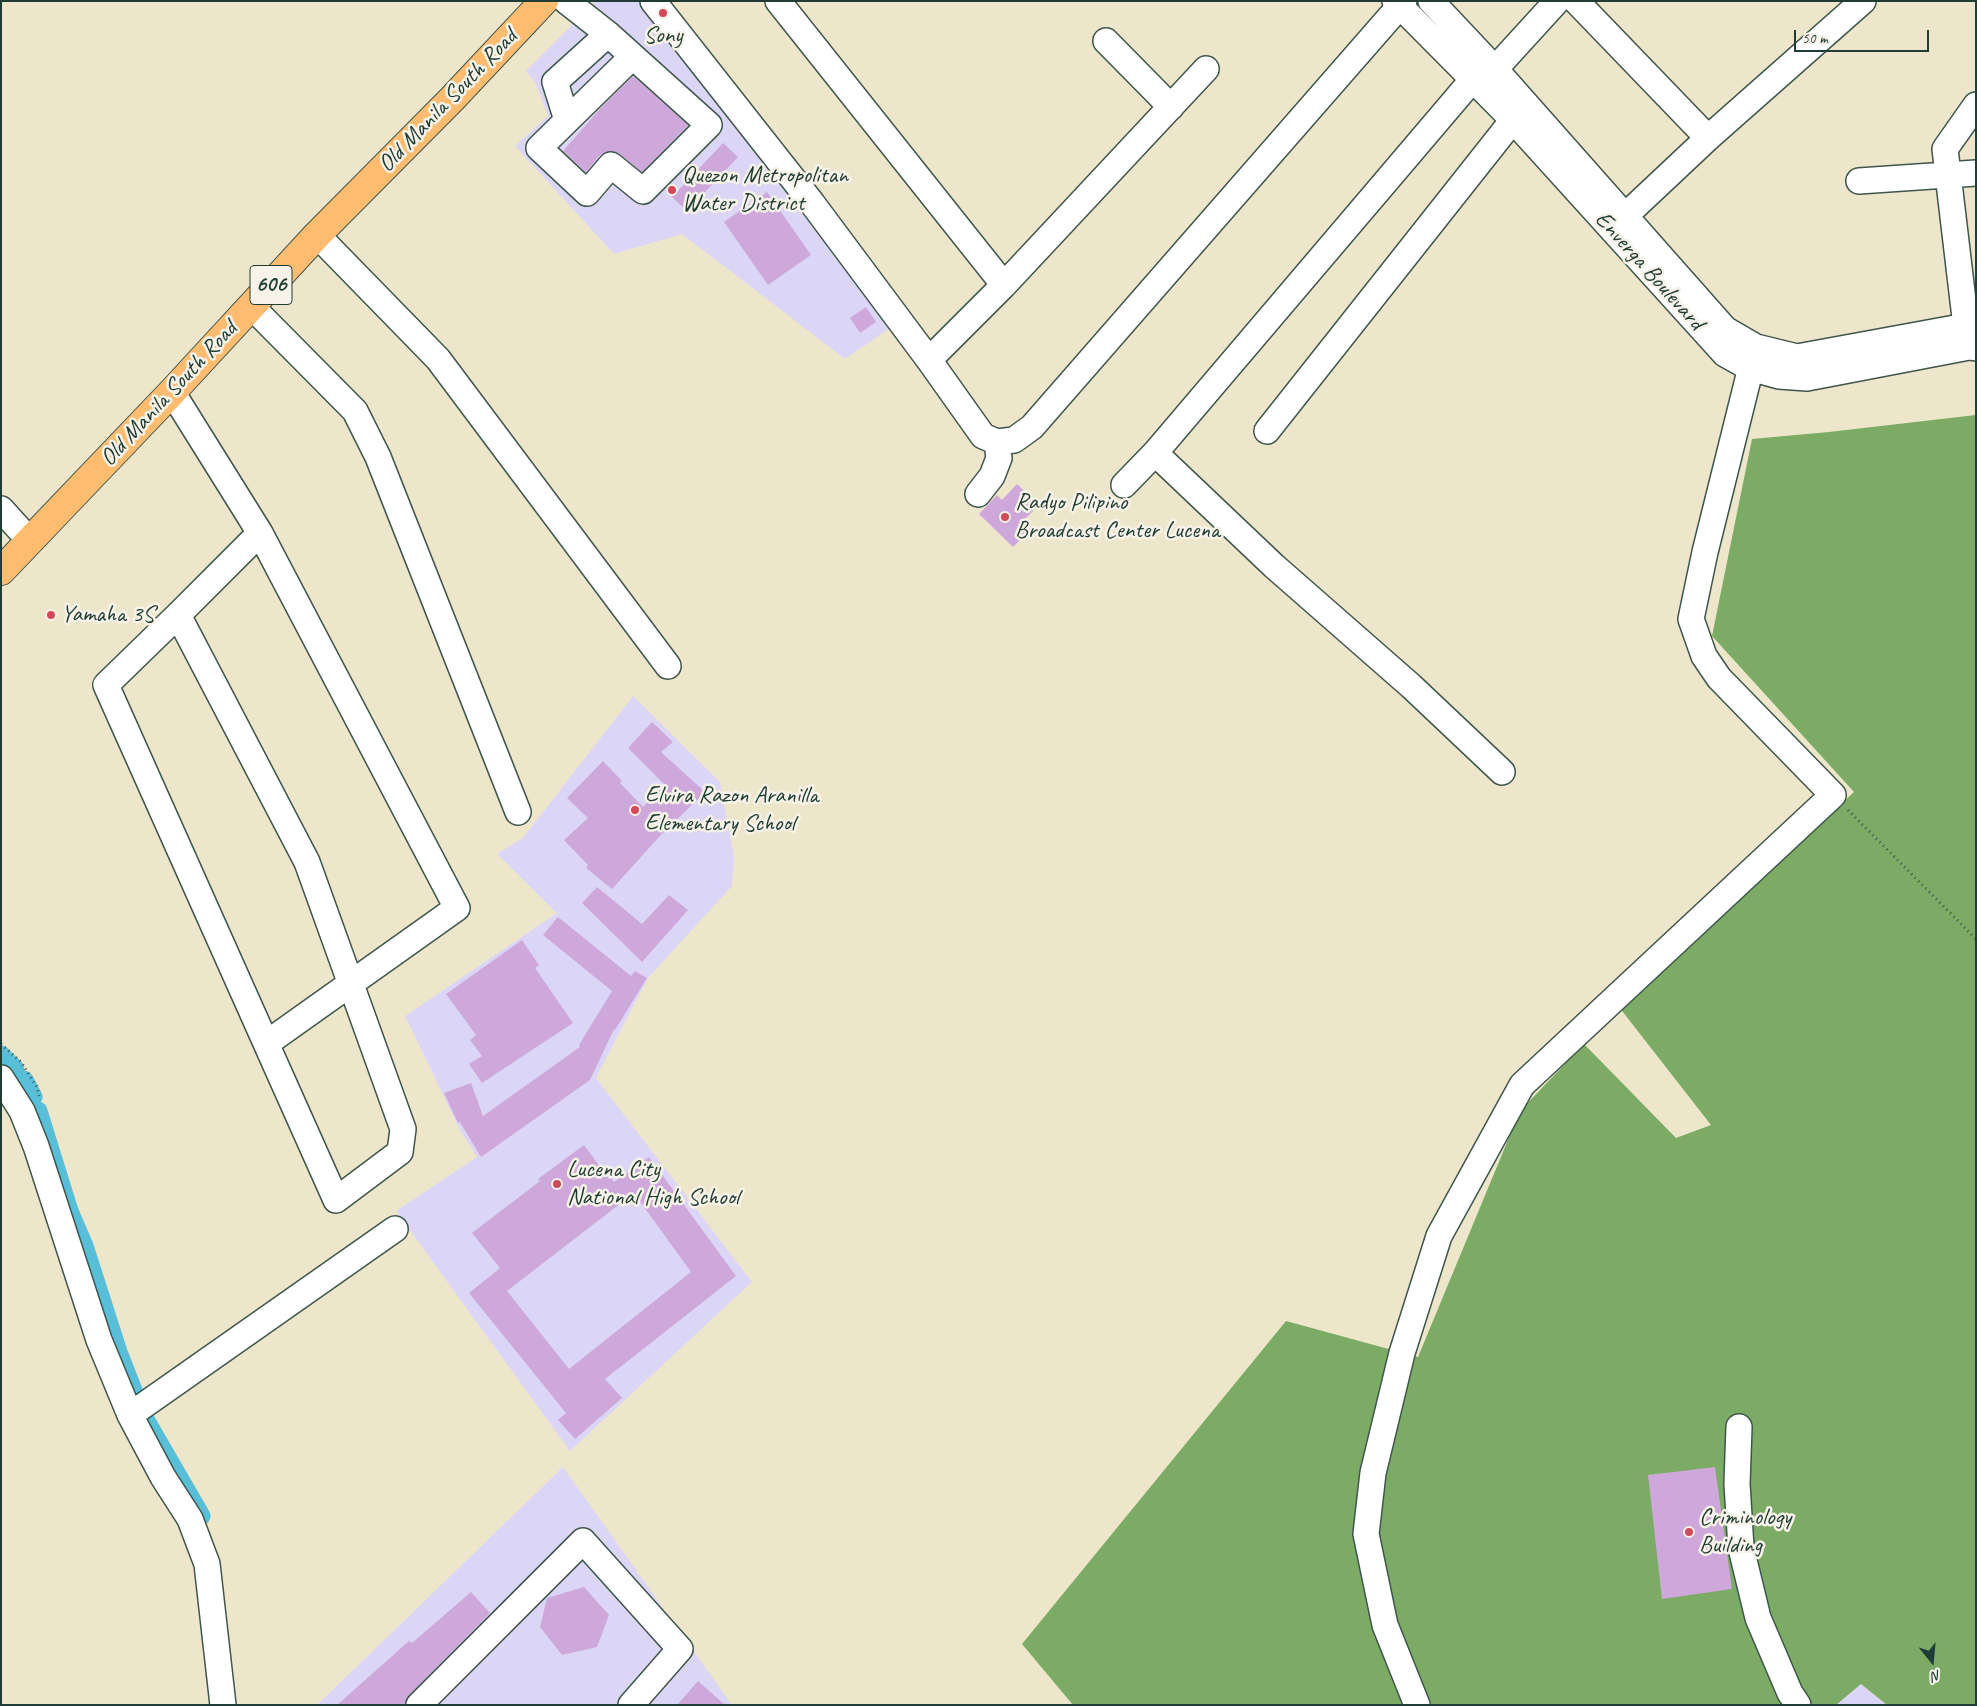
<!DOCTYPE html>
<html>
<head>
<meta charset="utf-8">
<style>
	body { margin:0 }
	#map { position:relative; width:1977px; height:1706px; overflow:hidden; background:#eee6cb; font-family:Caveat,sans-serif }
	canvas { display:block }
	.frame { position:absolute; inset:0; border:2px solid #1f3d34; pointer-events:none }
	.north { position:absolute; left:1907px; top:1636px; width:50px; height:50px; -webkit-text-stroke:4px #f7f3e8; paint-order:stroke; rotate:163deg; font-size:14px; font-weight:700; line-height:20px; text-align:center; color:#1f3d34 }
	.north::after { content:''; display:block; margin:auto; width:18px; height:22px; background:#1f3d34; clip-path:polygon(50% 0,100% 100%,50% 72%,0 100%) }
	.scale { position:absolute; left:1794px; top:30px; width:135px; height:22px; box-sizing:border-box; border:2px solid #1f3d34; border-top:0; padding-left:6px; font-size:15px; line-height:18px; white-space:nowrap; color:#1f3d34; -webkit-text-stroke:4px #f7f3e8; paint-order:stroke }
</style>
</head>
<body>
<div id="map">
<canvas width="1977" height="1706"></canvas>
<div class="frame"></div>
<div class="north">N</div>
<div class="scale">50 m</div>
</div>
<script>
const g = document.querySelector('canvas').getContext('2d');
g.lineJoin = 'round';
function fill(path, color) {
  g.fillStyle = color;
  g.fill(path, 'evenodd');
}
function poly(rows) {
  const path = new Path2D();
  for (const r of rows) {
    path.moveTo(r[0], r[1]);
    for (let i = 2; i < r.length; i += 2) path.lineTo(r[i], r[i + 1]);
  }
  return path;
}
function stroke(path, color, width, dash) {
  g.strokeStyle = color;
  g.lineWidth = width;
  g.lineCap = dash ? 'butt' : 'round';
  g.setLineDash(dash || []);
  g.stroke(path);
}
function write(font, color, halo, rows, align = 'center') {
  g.font = font + ' Caveat,sans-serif';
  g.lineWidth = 5;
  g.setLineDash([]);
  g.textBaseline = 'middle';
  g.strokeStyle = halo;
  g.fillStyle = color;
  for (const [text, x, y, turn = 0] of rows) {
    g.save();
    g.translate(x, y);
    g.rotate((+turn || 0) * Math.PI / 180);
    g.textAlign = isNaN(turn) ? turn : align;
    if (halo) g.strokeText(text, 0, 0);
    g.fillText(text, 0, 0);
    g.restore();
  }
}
fill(poly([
	[596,1,647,1,893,326,845,359,682,234,614,254,515,146,548,116,536,84,526,71],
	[633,696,720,782,734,857,732,886,648,978,596,1078,752,1282,570,1451,396,1211,477,1157,459,1128,405,1016,557,913,497,854,523,838],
	[563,1467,732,1705,317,1705],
	[1861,1684,1887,1705,1836,1705]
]), '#dcd6f6');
fill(poly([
	[1976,415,1976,1705,1887,1705,1861,1684,1836,1705,1073,1705,1022,1644,1286,1321,1418,1357,1520,1111,1584,1044,1676,1138,1711,1125,1619,1007,1854,792,1712,636,1752,439,1829,432]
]), '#7cab65');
stroke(poly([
	[1,1055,15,1069],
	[24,1080,33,1097],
	[38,1111,69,1211,84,1246,118,1352,134,1393],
	[146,1421,201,1516]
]), '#59bed8', 19);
fill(poly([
	[633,76,688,125,642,172,620,154,613,151,606,152,600,155,586,172,563,151,599,110],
	[723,143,738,157,687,211,672,197],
	[767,192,811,255,768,285,724,222],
	[866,307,876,322,860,333,850,318],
	[1017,484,1039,505,1024,520,1032,528,1013,547,979,514,997,495,1002,500],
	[652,722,673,742,661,752,705,792,659,837,612,889,586,868,588,865,564,840,588,818,567,798,603,761,622,781,620,783,643,807,664,784,628,748],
	[597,887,642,924,669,895,688,910,642,962,582,903],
	[558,917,631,976,635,971,647,978,615,1030,614,1029,590,1080,481,1157,460,1122,458,1123,444,1093,471,1083,483,1116,580,1047,579,1045,612,991,543,935],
	[522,940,539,965,535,968,573,1023,482,1083,469,1064,482,1056,470,1040,476,1035,446,994],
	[584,1145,609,1179,611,1178,614,1182,649,1157,736,1276,605,1379,622,1398,575,1439,558,1420,566,1413,469,1293,500,1268,472,1233,540,1181,538,1179],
	[634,1193,691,1272,569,1369,507,1291],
	[1715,1467,1732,1589,1662,1599,1648,1475],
	[584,1587,609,1615,597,1647,562,1655,540,1627,547,1598],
	[471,1592,490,1613,409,1695,405,1705,337,1705,409,1641,412,1643],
	[698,1681,725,1705,677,1705]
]), '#cea8da');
const minor = poly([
	[566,1,608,34,709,125,643,191,611,165,587,193,539,148,632,57],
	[653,1,812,203,929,360,983,436,997,442,1014,440,1032,427,1404,1],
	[778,1,1004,285],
	[1395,1,1513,120,1725,354,1750,368,1779,376,1807,378,1969,347,1976,348],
	[1431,1,1495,69,1725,329,1756,347,1797,357,1966,326,1976,326],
	[1576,1,1708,138,1625,216],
	[1106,41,1171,107],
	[1495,69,1557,1],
	[567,120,555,82,608,34],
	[1708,138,1863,1],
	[1859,181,1976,173],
	[317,235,438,359,668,666],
	[251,306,355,411,378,457,518,812],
	[1968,343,1945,149,1976,105],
	[929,360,1004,285,1206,69],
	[172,392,260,533,457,908,267,1043],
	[1267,431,1513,120],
	[1155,453,1274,566,1411,686,1502,772],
	[1124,485,1155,453,1473,79],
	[978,494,992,476,999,458,997,442],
	[1,509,30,541],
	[178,615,307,862,403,1129,400,1152,336,1200,106,685,178,615,260,533],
	[1,1078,22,1111,36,1146,99,1340,130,1415,163,1477,190,1519,207,1564,223,1705],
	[130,1415,395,1229],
	[1739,1427,1737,1484,1741,1548,1758,1618,1790,1693,1798,1705],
	[419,1705,583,1541,680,1649,631,1705],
	[1417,1705,1385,1625,1366,1534,1373,1473,1402,1353,1439,1236,1522,1085,1833,795,1719,678,1704,656,1691,619,1705,552,1756,347]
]);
const major = poly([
	[1,571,172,392,317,235,452,99,544,1]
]);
stroke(minor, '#3e564b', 28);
stroke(major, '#3e564b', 30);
stroke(poly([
	[1848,810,1976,939],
	[1,1044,21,1062,37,1087,39,1096]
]), '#3e564b', 3, [1, 4]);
stroke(minor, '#fff', 25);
stroke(major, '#febc70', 28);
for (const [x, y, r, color] of [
	[663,13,5,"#d1495b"],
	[672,190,5,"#d1495b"],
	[1005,517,5,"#d1495b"],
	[51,615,5,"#d1495b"],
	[635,810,5,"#d1495b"],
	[557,1184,5,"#d1495b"],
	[1689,1532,5,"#d1495b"]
]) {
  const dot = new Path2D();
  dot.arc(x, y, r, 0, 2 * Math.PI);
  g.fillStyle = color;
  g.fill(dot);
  stroke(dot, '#f7f3e8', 2);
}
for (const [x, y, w] of [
	[271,285,42]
]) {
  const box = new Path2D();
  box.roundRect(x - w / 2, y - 19.5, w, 39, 4);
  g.fillStyle = '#f7f3e8';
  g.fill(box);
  stroke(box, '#1f3d34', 1);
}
write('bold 22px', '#1f3d34', null, [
	["606",271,285]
]);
write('24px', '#1f3d34', '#f7f3e8', [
	["Sony",663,36,"center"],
	["Quezon Metropolitan",682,176],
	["Water District",682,204],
	["Radyo Pilipino",1015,503],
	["Broadcast Center Lucena",1015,531],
	["Yamaha 3S",61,615],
	["Elvira Razon Aranilla",645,796],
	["Elementary School",645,824],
	["Lucena City",567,1170],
	["National High School",567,1198],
	["Criminology",1699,1518],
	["Building",1699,1546]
], 'left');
write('24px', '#1f3d34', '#f7f3e8', [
	["Old Manila South Road",448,101,-46],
	["Enverga Boulevard",1649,271,48],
	["Old Manila South Road",169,394,-47]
]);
</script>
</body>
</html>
